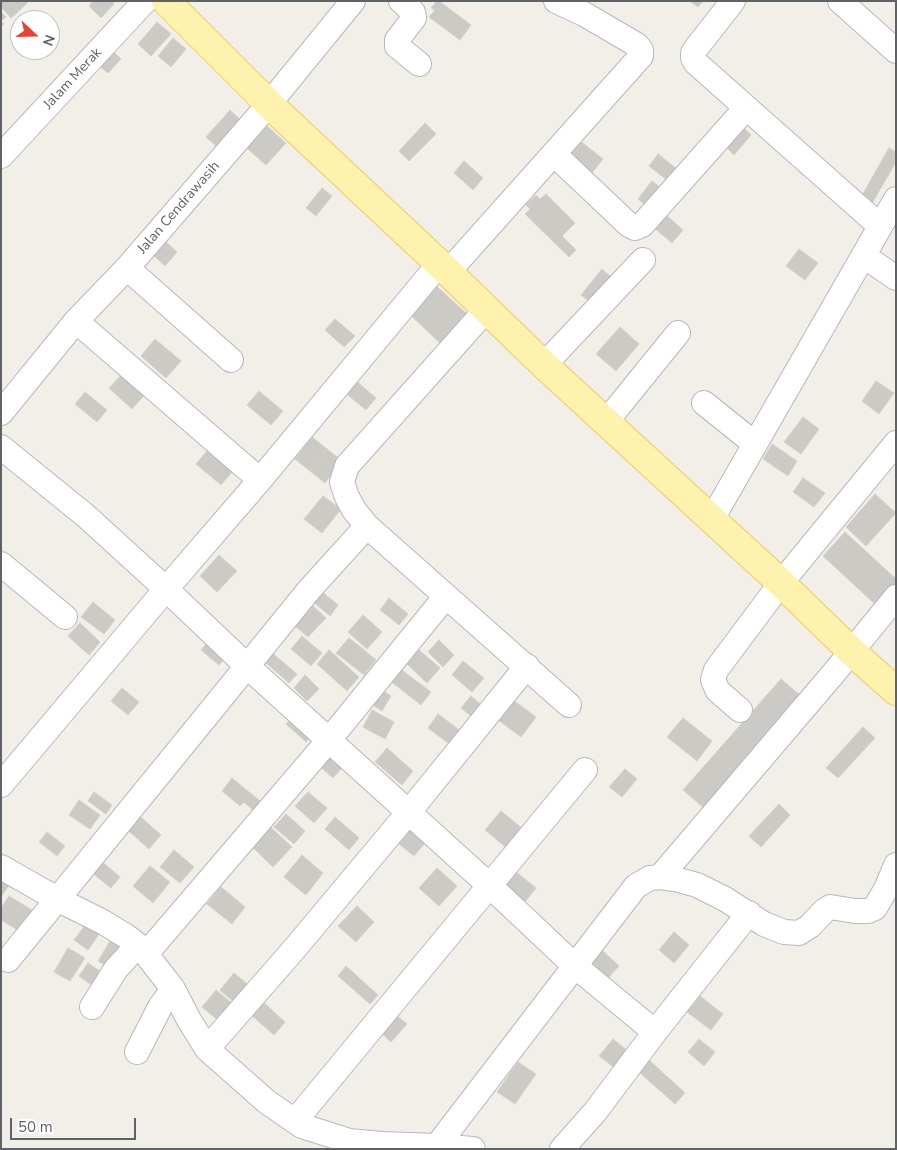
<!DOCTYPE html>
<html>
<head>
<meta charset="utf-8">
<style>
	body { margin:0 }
	#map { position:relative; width:897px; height:1150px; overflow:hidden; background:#f1efe8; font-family:"Nunito Sans",sans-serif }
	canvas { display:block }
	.frame { position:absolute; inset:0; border:2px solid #5f6368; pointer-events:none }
	.north { position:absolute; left:10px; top:10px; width:50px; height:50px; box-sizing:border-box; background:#fff; border:1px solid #bfc1c3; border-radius:50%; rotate:111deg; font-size:14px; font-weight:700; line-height:20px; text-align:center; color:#5f6368 }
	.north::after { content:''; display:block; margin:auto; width:18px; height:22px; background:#ea4335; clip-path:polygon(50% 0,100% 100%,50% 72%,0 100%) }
	.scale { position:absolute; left:10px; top:1118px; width:126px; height:22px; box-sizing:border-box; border:2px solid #5f6368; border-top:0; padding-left:6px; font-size:15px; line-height:18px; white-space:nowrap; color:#5f6368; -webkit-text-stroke:4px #fff; paint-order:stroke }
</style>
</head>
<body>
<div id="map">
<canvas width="897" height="1150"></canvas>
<div class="frame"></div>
<div class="north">N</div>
<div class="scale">50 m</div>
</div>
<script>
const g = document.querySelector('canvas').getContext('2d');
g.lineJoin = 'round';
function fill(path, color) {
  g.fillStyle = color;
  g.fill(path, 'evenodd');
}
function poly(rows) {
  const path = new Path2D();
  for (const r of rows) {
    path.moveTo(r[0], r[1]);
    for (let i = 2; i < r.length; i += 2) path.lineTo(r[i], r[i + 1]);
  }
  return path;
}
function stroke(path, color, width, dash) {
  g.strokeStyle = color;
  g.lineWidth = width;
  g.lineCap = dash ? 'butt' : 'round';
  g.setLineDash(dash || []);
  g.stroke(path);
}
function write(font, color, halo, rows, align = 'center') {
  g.font = font + ' "Nunito Sans",sans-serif';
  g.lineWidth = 4.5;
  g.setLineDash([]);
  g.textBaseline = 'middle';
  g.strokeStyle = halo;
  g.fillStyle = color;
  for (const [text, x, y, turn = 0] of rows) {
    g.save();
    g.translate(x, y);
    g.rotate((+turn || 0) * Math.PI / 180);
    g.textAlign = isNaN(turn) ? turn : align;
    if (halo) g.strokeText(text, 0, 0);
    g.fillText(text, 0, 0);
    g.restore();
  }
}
const building = poly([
	[1,1,10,1,19,11,11,18,1,7,1,1],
	[10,1,29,1,19,11,10,1],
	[93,1,112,1,114,4,101,18,89,6,93,1],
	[437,1,439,1,471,25,460,40,429,17,435,10,431,8,437,1],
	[690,1,703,1,698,7,690,1],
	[1,12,6,17,1,21,4,24,1,26,1,12],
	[157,22,171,34,151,56,138,44,157,22],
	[173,38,186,49,171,67,158,56,173,38],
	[113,51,121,59,108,73,99,66,113,51],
	[230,110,242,121,218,148,206,137,230,110],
	[737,122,751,135,734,155,720,141,737,122],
	[425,123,436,134,409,161,399,151,425,123],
	[267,126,286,143,266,165,242,144,250,135,255,140,267,126],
	[579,140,603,159,591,174,567,155,579,140],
	[889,148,896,152,896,162,871,205,860,199,889,148],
	[658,154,677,169,668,181,649,166,658,154],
	[464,161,483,178,473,190,454,173,464,161],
	[652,181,666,192,651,210,638,199,652,181],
	[322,188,332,196,316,216,306,208,322,188],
	[546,194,575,223,562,236,576,250,569,257,525,214,530,209,526,205,536,195,540,199,546,194],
	[665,214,683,230,672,243,653,227,665,214],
	[163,239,177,252,165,266,151,253,163,239],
	[799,249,818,263,805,280,786,266,799,249],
	[602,269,616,281,596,307,581,295,602,269],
	[432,282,468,315,441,344,405,310,432,282],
	[335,319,355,336,344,347,325,330,335,319],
	[620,327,639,344,616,371,596,354,620,327],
	[155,339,181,361,166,378,141,356,155,339],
	[126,370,148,391,132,409,109,388,126,370],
	[355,380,376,398,366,410,344,392,355,380],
	[876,381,894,393,879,414,862,401,876,381],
	[259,391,283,411,271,425,247,405,259,391],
	[85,392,107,410,97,422,75,404,85,392],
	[803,417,819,429,801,454,784,442,803,417],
	[312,437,327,449,310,471,295,459,312,437],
	[213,444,238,465,221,485,196,464,213,444],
	[772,444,797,461,788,476,763,459,772,444],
	[327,449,342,461,325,483,310,471,327,449],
	[803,478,825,493,814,507,793,492,803,478],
	[875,494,896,513,866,546,846,527,875,494],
	[323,496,341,509,322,533,304,519,323,496],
	[845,532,896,579,896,585,877,606,823,556,845,532],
	[219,555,237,571,217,592,200,576,219,555],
	[320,590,338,605,330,616,311,600,320,590],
	[389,598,408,614,399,625,380,610,389,598],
	[93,602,115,620,104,634,81,617,93,602],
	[313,606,326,618,308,637,295,626,300,621,295,617,301,609,306,614,313,606],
	[363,615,382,632,367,649,348,632,363,615],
	[80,623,100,642,89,655,68,636,80,623],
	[302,636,322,653,311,666,291,649,302,636],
	[349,638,363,649,350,664,336,653,349,638],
	[210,639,228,655,219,665,201,650,210,639],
	[439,640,454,655,443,667,428,652,439,640],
	[411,648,416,652,418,649,440,668,427,683,406,663,411,648],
	[363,649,376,660,364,675,350,664,363,649],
	[329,650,359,677,347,691,317,664,329,650],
	[271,652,297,674,289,683,264,661,271,652],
	[463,661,484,678,472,692,452,675,463,661],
	[399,668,431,692,421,705,389,680,399,668],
	[305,675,319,689,307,701,294,688,305,675],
	[781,679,802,697,704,808,683,790,781,679],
	[122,688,139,702,128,715,111,701,122,688],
	[380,689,391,696,382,711,371,704,380,689],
	[471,696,483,706,474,718,461,708,471,696],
	[509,697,536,717,521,737,494,717,509,697],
	[372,710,394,722,385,739,363,727,372,710],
	[295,714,315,732,306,742,286,724,295,714],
	[438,714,462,732,452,746,428,728,438,714],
	[683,718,712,741,697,761,667,737,683,718],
	[863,727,875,738,838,778,826,768,863,727],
	[328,745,347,762,333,778,314,761,328,745],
	[387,748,413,771,402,785,375,762,387,748],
	[625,769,637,779,622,797,609,787,625,769],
	[232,778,260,801,253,810,244,802,240,806,222,791,232,778],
	[94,792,112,805,106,814,88,801,94,792],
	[308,792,327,808,314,823,295,806,308,792],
	[79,800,100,815,90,829,69,815,79,800],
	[779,804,790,815,761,847,749,836,779,804],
	[501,811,524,830,508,849,485,830,501,811],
	[135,812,161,835,149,849,123,826,135,812],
	[286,814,305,831,294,844,274,827,286,814],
	[335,817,359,838,349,850,325,829,335,817],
	[265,822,292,847,273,867,247,842,265,822],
	[414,823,430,837,414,856,393,839,414,823],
	[47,832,65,846,57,856,39,842,47,832],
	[174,850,194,867,180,883,160,867,174,850],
	[302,855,323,873,306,895,284,877,302,855],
	[99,859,120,877,111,888,90,871,99,859],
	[150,866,170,882,153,903,133,886,150,866],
	[437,868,457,886,439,906,419,888,437,868],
	[515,871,536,888,525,902,504,884,515,871],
	[1,875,11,882,1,897,1,875],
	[221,887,245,907,232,924,207,904,221,887],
	[9,896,32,910,19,931,1,920,1,908,9,896],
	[357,906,374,922,356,942,338,926,357,906],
	[89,920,102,930,88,950,74,940,89,920],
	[674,932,689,945,674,963,659,950,674,932],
	[113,936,128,946,113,970,98,961,113,936],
	[68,948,85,958,70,981,54,972,68,948],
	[602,950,619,966,608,978,591,961,602,950],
	[88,963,107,976,97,989,79,976,88,963],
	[346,966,378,995,370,1004,338,976,346,966],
	[234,973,251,987,236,1004,220,990,234,973],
	[216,990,234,1005,220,1022,202,1007,216,990],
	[700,996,723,1014,711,1030,687,1012,700,996],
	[262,1001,285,1022,274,1035,250,1014,262,1001],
	[392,1012,407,1024,391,1042,377,1029,392,1012],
	[613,1039,629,1052,616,1069,599,1056,613,1039],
	[699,1039,715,1052,704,1066,688,1052,699,1039],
	[649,1060,685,1093,675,1104,639,1072,649,1060],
	[518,1062,536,1074,515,1104,497,1092,518,1062]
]);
fill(building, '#cccac5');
stroke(building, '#d6d1c6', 1);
const minor = poly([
	[401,1,413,12,414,18,397,40,397,46,419,64],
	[733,1,697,47,693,53,693,58,696,63,880,226],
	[840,1,896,51],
	[554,154,629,225,635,228,642,225,746,108],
	[1,156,145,1],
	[864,256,896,278],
	[127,268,231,360],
	[448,272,641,56,641,50,637,45,584,14,556,1],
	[486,310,347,466,342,482,347,497,354,510,367,526,569,705],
	[76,321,260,480],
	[544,365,643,260],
	[704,403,755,444],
	[1,413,76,321,127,268,269,104,353,1],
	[605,423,678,333],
	[1,447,86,516,166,589,247,666,490,886,575,966,655,1032],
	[712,519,896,199],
	[1,564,65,617],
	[740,710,718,691,713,680,716,670,781,583,896,443],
	[1,785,166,589,260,480,439,264],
	[1,867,57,899,103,922,126,936,138,945,146,954,173,989,189,1020,207,1049,267,1102,302,1126,349,1141,382,1144,437,1146,473,1149],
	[660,877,833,674,896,597],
	[146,954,329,740,446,596],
	[8,960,309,590,367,526],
	[92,1007,116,969,138,945],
	[207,1049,296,947,408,813,527,666],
	[137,1052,160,1007,173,989],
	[295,1121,585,770],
	[437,1146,636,886,650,878,660,877,675,879,697,885,725,899,764,924,784,932,799,933,810,926,824,911,830,907,855,911,868,911,875,908,886,889,896,865],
	[562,1149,595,1112,655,1032,749,913]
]);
const major = poly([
	[166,1,269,104,448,272,544,365,781,583,851,651,896,691]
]);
stroke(minor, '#b5b8bc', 26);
stroke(major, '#f2c960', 30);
stroke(minor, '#fff', 24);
stroke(major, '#fff2af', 28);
write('14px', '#5f6368', '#fff', [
	["Jalam Merak",73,79,-47],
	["Jalan Cendrawasih",179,208,-49]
]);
</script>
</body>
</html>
